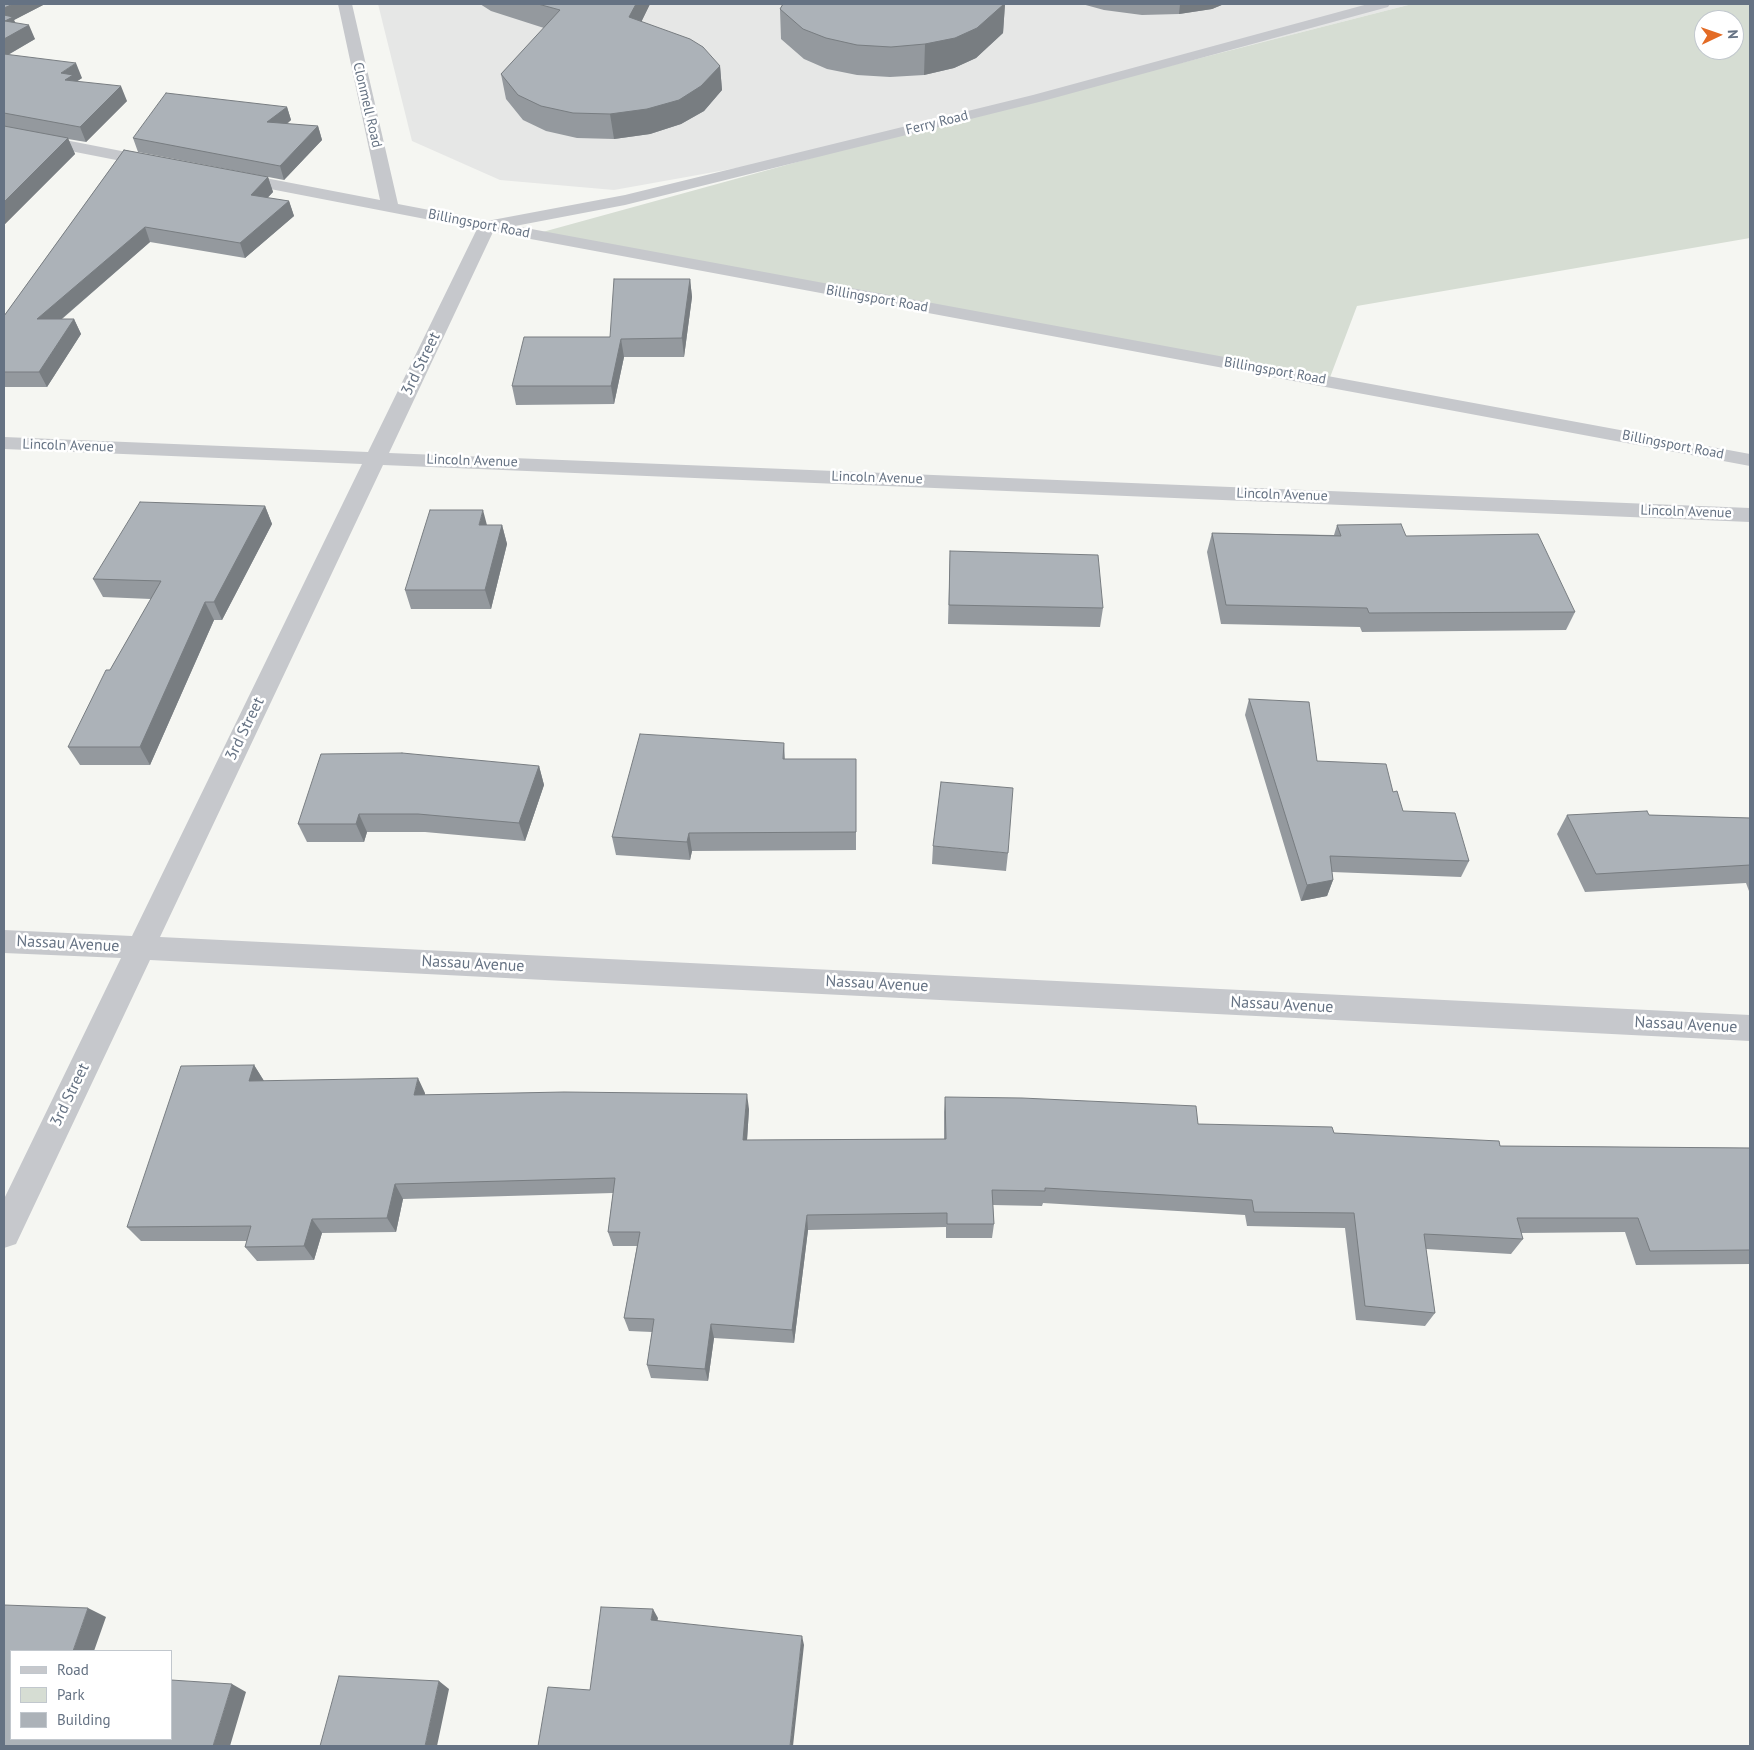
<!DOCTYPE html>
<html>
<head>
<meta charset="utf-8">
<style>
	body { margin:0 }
	#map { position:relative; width:1754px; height:1750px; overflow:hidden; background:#f5f6f2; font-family:"PT Sans",sans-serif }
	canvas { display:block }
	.frame { position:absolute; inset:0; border:5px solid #657283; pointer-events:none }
	.legend { position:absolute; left:10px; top:1650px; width:162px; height:90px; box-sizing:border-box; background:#fff; border:1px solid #c1c7cd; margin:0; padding:6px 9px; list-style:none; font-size:15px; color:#657283 }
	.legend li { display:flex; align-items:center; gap:10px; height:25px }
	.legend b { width:25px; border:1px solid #c1c7cd }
	.north { position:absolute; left:1694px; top:10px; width:50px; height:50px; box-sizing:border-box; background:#fff; border:1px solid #c1c7cd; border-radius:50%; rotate:87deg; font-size:14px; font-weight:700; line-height:20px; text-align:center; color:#657283 }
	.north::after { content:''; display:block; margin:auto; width:18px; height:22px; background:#e36b25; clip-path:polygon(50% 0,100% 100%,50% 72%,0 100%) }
</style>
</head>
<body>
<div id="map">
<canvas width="1754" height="1750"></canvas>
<div class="frame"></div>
<ul class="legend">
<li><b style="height:6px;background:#c6c8cc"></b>Road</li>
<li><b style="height:14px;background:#d6ddd3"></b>Park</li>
<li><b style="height:14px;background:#acb2b8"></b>Building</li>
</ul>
<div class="north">N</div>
</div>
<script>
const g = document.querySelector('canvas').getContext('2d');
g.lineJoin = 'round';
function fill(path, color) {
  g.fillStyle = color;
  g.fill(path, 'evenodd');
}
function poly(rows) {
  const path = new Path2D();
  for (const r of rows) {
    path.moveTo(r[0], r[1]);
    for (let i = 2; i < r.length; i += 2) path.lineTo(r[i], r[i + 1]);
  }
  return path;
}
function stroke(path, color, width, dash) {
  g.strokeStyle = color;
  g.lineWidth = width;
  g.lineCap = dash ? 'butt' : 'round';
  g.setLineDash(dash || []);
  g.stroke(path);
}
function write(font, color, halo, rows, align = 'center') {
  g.font = font + ' "PT Sans",sans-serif';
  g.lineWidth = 5;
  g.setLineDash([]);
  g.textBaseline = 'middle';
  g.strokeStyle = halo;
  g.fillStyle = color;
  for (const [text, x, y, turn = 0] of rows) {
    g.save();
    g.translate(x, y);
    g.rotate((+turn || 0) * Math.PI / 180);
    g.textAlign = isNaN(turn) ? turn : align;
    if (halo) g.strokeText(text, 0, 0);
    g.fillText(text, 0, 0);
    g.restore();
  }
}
fill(poly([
	[378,4,1412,4,848,148,614,190,500,180,412,141]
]), '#e6e7e6');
fill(poly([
	[1412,4,1750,4,1750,238,1357,306,1329,380,539,233,848,148],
	[1704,20,1734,20,1734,50,1704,50]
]), '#d6ddd3');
fill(poly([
	[338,4,352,4,398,204,487,221,625,195,1033,95,1368,4,1390,4,1388,7,1043,101,625,205,515,226,1750,454,1750,466,493,232,389,453,1750,508,1750,522,383,465,160,937,1750,1015,1750,1041,150,960,16,1244,4,1248,4,1199,121,958,4,953,4,930,132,936,362,464,4,449,4,437,368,452,477,229,234,182,228,181,226,177,228,173,234,172,380,200,338,4],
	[4,128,157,158,163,160,165,163,163,166,157,168,4,138,4,128]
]), '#c6c8cc');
fill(poly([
	[4,4,45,4,14,20,15,23,35,39,8,55,82,78,77,81,127,101,86,142,68,139,75,154,4,225],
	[480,4,650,4,641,22,720,66,722,90,704,111,681,124,650,134,614,139,577,138,546,131,523,120,506,99,501,74,544,28,491,11],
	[783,4,1005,4,1003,33,976,58,954,68,924,75,890,77,857,75,827,69,804,59,781,39,780,9],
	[1082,4,1224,4,1212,9,1179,14,1142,15,1104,10],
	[287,107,291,120,287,124,318,126,322,140,284,180,138,152,133,138],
	[124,150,268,177,273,192,267,198,289,201,294,216,245,258,150,242,62,319,74,319,81,334,47,387,4,387,4,316],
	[690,279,692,297,684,357,624,357,614,404,516,405,512,386,610,337],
	[265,506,272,524,222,620,214,620,150,765,80,765,68,747,110,670,151,599,103,597,93,579],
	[487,525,502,525,507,544,491,609,411,609,405,590],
	[1337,525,1406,536,1575,612,1566,630,1362,632,1360,627,1221,624,1207,552,1212,533,1334,535],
	[950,551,1103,608,1100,627,948,624],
	[1249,699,1317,761,1393,792,1403,811,1469,861,1461,877,1332,872,1333,880,1327,896,1301,901,1245,715],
	[784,743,785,759,856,759,856,850,692,851,690,860,616,855,612,837],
	[539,766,544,785,525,841,425,832,367,832,364,842,307,842,298,824],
	[1567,815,1649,815,1750,818,1750,891,1749,891,1746,883,1585,892,1557,834],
	[933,846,1008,853,1006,871,932,864],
	[254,1065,264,1081,425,1093,425,1095,749,1109,747,1140,944,1139,944,1112,945,1097,1198,1124,1334,1133,1500,1146,1750,1148,1750,1264,1636,1265,1625,1232,1521,1233,1523,1239,1511,1254,1426,1249,1435,1313,1425,1326,1356,1320,1345,1228,1247,1226,1245,1215,1043,1203,1042,1206,993,1205,994,1224,992,1238,946,1238,946,1227,808,1230,794,1343,714,1338,708,1381,651,1378,647,1365,652,1332,629,1331,624,1318,637,1246,613,1246,608,1232,613,1193,403,1199,396,1232,322,1233,314,1260,257,1261,245,1247,247,1241,141,1241,127,1227]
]), '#94999e');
fill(poly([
	[13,4,45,4,14,20,19,30,29,25,35,39,4,57,4,8],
	[636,4,650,4,632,41,629,17],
	[1004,4,1005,4,1003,33,976,58,954,68,924,75,925,44],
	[1180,4,1224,4,1212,9,1179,14],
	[76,63,82,78,76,82,72,95,61,73],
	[720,66,722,90,704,111,681,124,650,134,614,139,610,114],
	[121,86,127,101,86,142,80,127],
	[287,107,291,120,271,136,267,122],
	[318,126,322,140,284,180,280,166],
	[68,138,75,154,4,225,4,202],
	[268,177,273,192,256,210,251,195],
	[289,201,294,216,245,258,240,243],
	[145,227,150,242,44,334,37,319],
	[690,279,692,297,684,357,682,338],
	[74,319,81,334,47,387,39,372],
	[621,339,624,357,614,404,611,386],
	[265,506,272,524,222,620,214,602],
	[483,510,488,529,479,525],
	[502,525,507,544,491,609,485,590],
	[205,602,214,620,150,765,140,747],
	[539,766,544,785,525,841,519,823],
	[359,814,367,832,364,842,356,824],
	[689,833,692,851,690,860,687,842],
	[1333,880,1327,896,1301,901,1307,885],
	[254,1065,264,1081,249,1081],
	[418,1078,425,1093,422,1111,414,1095],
	[747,1094,749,1109,746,1156,743,1140],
	[395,1184,403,1199,396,1232,387,1218],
	[807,1215,808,1230,794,1343,792,1330],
	[312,1219,322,1233,314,1260,304,1246],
	[711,1324,714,1338,708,1381,705,1369],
	[88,1608,106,1617,94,1651,73,1651],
	[653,1609,658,1618,656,1629,651,1620],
	[802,1636,804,1645,793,1746,790,1746],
	[439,1681,449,1689,437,1746,425,1746],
	[232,1684,246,1692,230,1746,213,1746]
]), '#787d81');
const building = poly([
	[4,4,13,4,4,8,4,4],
	[538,4,636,4,629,17,690,39,703,47,720,66,701,86,679,100,647,109,610,114,573,113,541,106,518,95,501,74,560,10,538,4],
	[783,4,1004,4,977,28,955,38,925,44,891,47,857,45,826,38,803,29,780,9,783,4],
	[4,15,13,17,5,21,29,25,4,39,4,15],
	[4,54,76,63,61,73,73,75,65,80,121,86,80,127,4,113,4,54],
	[166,93,287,107,267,122,318,126,280,166,133,138,166,93],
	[4,126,68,138,4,202,4,126],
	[124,150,268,177,251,195,289,201,240,243,145,227,37,319,74,319,39,372,4,372,4,316,124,150],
	[614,279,690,279,682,338,621,339,611,386,512,386,524,337,610,337,614,279],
	[140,502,265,506,214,602,205,602,140,747,68,747,106,670,110,670,161,581,93,579,140,502],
	[430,510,483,510,479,525,502,525,485,590,405,590,430,510],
	[1401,524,1406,536,1538,534,1575,612,1369,613,1367,608,1226,605,1212,533,1341,536,1337,525,1401,524],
	[950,551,1098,555,1103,608,949,605,950,551],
	[1249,699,1309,702,1317,761,1386,764,1393,792,1397,791,1403,811,1455,813,1469,861,1330,856,1333,880,1307,885,1249,699],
	[640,734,784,743,783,759,856,759,856,832,689,833,687,842,612,837,640,734],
	[402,753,539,766,519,823,418,814,359,814,356,824,298,824,321,754,402,753],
	[941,782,1013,788,1008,853,933,846,941,782],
	[1647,811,1649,815,1750,818,1750,865,1596,874,1567,815,1647,811],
	[254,1065,249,1081,418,1078,414,1095,564,1092,747,1094,743,1140,946,1139,945,1097,1022,1098,1196,1106,1198,1124,1332,1127,1334,1133,1499,1141,1500,1146,1750,1148,1750,1250,1650,1251,1638,1218,1517,1218,1523,1239,1424,1234,1435,1313,1365,1306,1354,1213,1254,1212,1252,1200,1045,1188,1045,1191,992,1190,994,1224,947,1224,947,1213,807,1215,792,1330,711,1324,705,1369,647,1365,654,1319,624,1318,640,1232,608,1232,615,1178,395,1184,387,1218,312,1219,304,1246,245,1247,251,1226,127,1227,181,1066,254,1065],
	[4,1605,88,1608,73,1651,11,1651,11,1739,171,1739,171,1680,232,1684,213,1746,4,1746,4,1605],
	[601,1607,653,1609,651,1620,802,1636,790,1746,538,1746,548,1687,590,1690,601,1607],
	[339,1676,439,1681,425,1746,320,1746,339,1676]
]);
fill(building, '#acb2b8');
stroke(building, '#787d81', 1);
write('14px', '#657283', '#fff', [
	["Clonmell Road",367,105,77],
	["Ferry Road",937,123,-14],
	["Billingsport Road",479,224,11],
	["Billingsport Road",877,299,10],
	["Billingsport Road",1275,371,10],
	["Billingsport Road",1673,445,11],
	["Lincoln Avenue",68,446,2],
	["Lincoln Avenue",472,461,2],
	["Lincoln Avenue",877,478,2],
	["Lincoln Avenue",1282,495,2],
	["Lincoln Avenue",1686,512,2]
]);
write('16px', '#657283', '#fff', [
	["3rd Street",421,364,-64],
	["3rd Street",245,729,-64],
	["Nassau Avenue",68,944,3],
	["Nassau Avenue",473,964,3],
	["Nassau Avenue",877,984,3],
	["Nassau Avenue",1282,1005,3],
	["Nassau Avenue",1686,1025,3],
	["3rd Street",70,1095,-64]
]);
</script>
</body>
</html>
